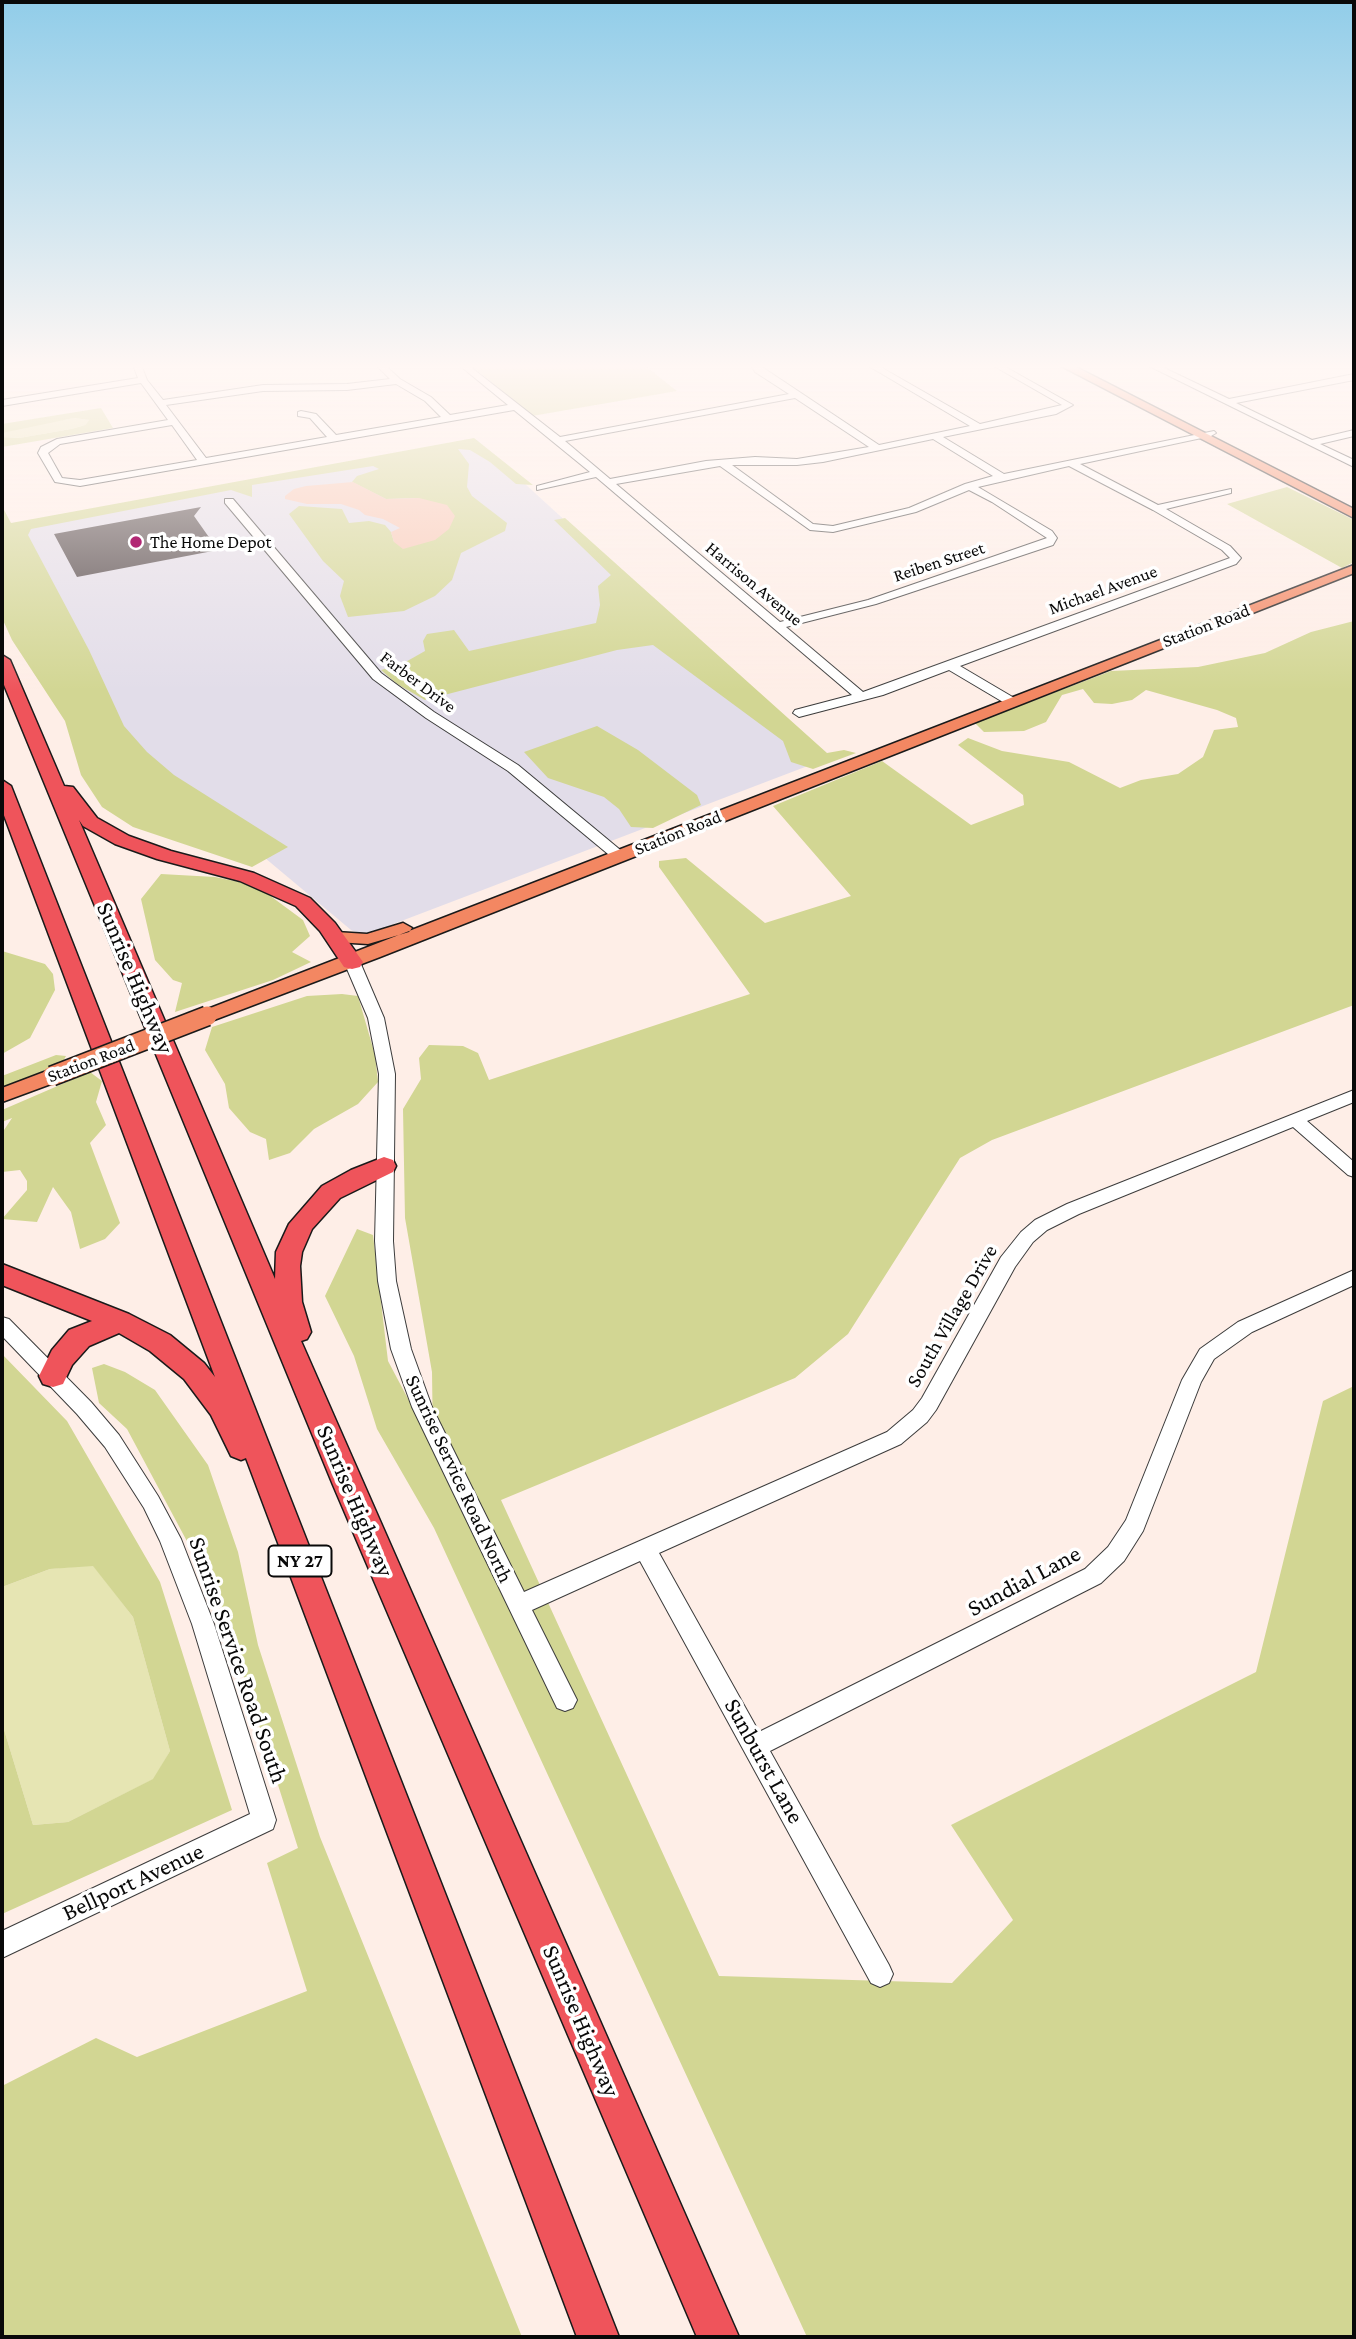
<!DOCTYPE html>
<html>
<head>
<meta charset="utf-8">
<style>
	body { margin:0 }
	#map { position:relative; width:1356px; height:2339px; overflow:hidden; background:#feeee7; font-family:"Crimson Pro",serif }
	canvas { display:block }
	.frame { position:absolute; inset:0; border:4px solid #090909; pointer-events:none }
</style>
</head>
<body>
<div id="map">
<canvas width="1356" height="2339"></canvas>
<div class="frame"></div>
</div>
<script>
const g = document.querySelector('canvas').getContext('2d');
g.lineJoin = 'round';
function fill(path, color) {
  g.fillStyle = color;
  g.fill(path, 'evenodd');
}
function poly(rows) {
  const path = new Path2D();
  for (const r of rows) {
    path.moveTo(r[0], r[1]);
    for (let i = 2; i < r.length; i += 2) path.lineTo(r[i], r[i + 1]);
  }
  return path;
}
function stroke(path, color, width, dash) {
  g.strokeStyle = color;
  g.lineWidth = width;
  g.lineCap = dash ? 'butt' : 'round';
  g.setLineDash(dash || []);
  g.stroke(path);
}
function write(font, color, halo, rows, align = 'center') {
  g.font = font + ' "Crimson Pro",serif';
  g.lineWidth = 7;
  g.setLineDash([]);
  g.textBaseline = 'middle';
  g.strokeStyle = halo;
  g.fillStyle = color;
  for (const [text, x, y, turn = 0] of rows) {
    g.save();
    g.translate(x, y);
    g.rotate((+turn || 0) * Math.PI / 180);
    g.textAlign = isNaN(turn) ? turn : align;
    if (halo) g.strokeText(text, 0, 0);
    g.fillText(text, 0, 0);
    g.restore();
  }
}
fill(poly([
	[477,440,826,759,383,928,361,934,351,930,111,729,18,529]
]), '#e2dde9');
fill(poly([
	[74,418,89,420,85,425,71,429,19,438,2,437,5,430],
	[93,1565,133,1617,170,1751,154,1779,68,1822,33,1825,2,1723,2,1587,50,1569]
]), '#e6e5b3');
fill(poly([
	[471,365,644,365,677,391,532,416],
	[101,408,113,428,2,447,2,437,19,438,71,429,85,425,89,420,74,418,2,433,2,424],
	[474,438,533,485,516,484,490,462,470,450,458,449,469,464,467,487,472,496,507,523,505,531,461,553,452,580,435,596,404,611,348,617,340,596,344,581,323,561,289,514,299,506,342,509,349,523,369,521,385,525,391,532,394,542,419,498,386,499,352,482,357,476,379,469,373,466,252,485,252,497,231,490,31,529,28,535,89,650,124,726,147,752,174,775,288,847,252,867,133,827,102,807,81,775,65,721,12,640,2,618,2,506,11,523],
	[1287,487,1354,520,1354,562,1342,568,1227,504],
	[565,518,827,753,844,750,856,753,813,769,791,762,783,741,653,645,617,650,425,700,397,684,381,670,402,664,425,651,423,641,427,634,454,630,469,651,596,623,600,605,598,586,611,575,554,520],
	[1354,621,1354,1005,992,1140,960,1158,848,1334,795,1378,501,1500,719,1976,952,1983,1013,1920,951,1825,1256,1672,1323,1401,1354,1386,1354,2337,807,2337,434,1528,377,1429,354,1356,325,1296,357,1229,373,1235,388,1361,433,1446,432,1372,405,1218,403,1109,421,1079,419,1058,429,1045,463,1046,478,1053,489,1080,750,994,659,867,659,861,686,858,765,923,851,896,773,806,882,761,971,825,1024,805,1023,795,958,745,968,738,1002,751,1069,762,1120,788,1141,780,1178,774,1203,757,1214,730,1238,727,1236,718,1217,710,1146,690,1132,700,1112,704,1094,703,1083,689,1062,695,1046,722,1024,731,984,732,975,723,1111,671,1198,667,1265,653,1311,632],
	[597,726,638,750,697,795,701,805,653,828,631,827,619,809,604,797,548,778,524,752],
	[161,874,215,877,239,882,265,892,303,920,310,936,292,952,311,962,273,980,175,1012,182,983,173,980,155,960,141,899],
	[2,951,45,964,53,974,55,990,30,1038,2,1054],
	[342,994,358,996,375,1055,378,1082,358,1104,314,1129,290,1153,269,1160,266,1139,250,1132,229,1108,225,1084,205,1050,212,1027,307,996],
	[56,1055,66,1056,61,1065,2,1087,2,1076],
	[90,1072,102,1081,96,1102,106,1125,90,1143,120,1223,105,1239,80,1249,71,1212,53,1187,37,1222,2,1219,27,1190,27,1181,20,1170,2,1172,2,1133,12,1118,2,1122,2,1110],
	[2,1354,67,1421,160,1582,232,1810,2,1914,2,1723,33,1825,68,1822,153,1779,170,1751,133,1617,93,1566,50,1569,2,1587],
	[104,1364,125,1372,155,1390,208,1465,238,1552,258,1645,320,1837,522,2337,2,2337,2,2086,96,2038,137,2057,307,1991,267,1863,298,1848,221,1605,127,1429,99,1403,92,1368]
]), '#d2d693');
fill(poly([
	[353,482,386,499,419,498,447,505,455,516,449,529,435,540,403,549,394,542,391,532,400,528,383,519,365,515,359,510,341,504,307,504,285,499,285,496,294,489,306,486]
]), '#f8c8b5');
fill(poly([
	[201,507,194,516,218,550,77,577,54,534]
]), '#514648');
const minor = poly([
	[133,365,141,365,147,380,163,400,263,385,347,384,390,379,376,365,385,365,400,379,431,397,450,415,508,405,459,365,468,365,560,437,789,394,755,372,751,365,759,365,879,445,970,426,867,365,877,365,980,424,1062,405,992,365,1002,365,1073,405,1056,414,943,437,1004,474,1214,431,1216,433,1211,436,1080,464,1158,505,1231,489,1231,493,1166,509,1230,546,1241,558,1236,564,960,666,1016,699,1016,705,1008,705,949,670,883,695,799,717,793,713,795,710,852,695,596,477,537,490,537,486,590,472,514,410,80,486,55,482,38,453,41,447,57,439,168,420,141,383,2,406,2,400,138,378,133,365],
	[396,384,425,401,441,417,336,435,316,414,301,411,298,412,298,416,310,418,327,437,206,458,166,405,263,391,347,390,396,384],
	[795,398,869,447,797,459,755,457,706,461,610,479,565,441,795,398],
	[172,425,197,460,80,480,62,478,48,453,60,444,172,425],
	[933,439,993,476,965,484,909,508,833,526,813,524,732,465,797,465,823,462,933,439],
	[720,466,810,530,833,532,916,512,969,490,992,502,1047,538,868,600,780,622,616,484,720,466],
	[1069,466,1153,510,1222,550,1230,558,863,692,786,627,876,604,1053,545,1057,538,1052,531,978,487,1069,466],
	[1147,365,1158,365,1229,399,1354,374,1354,380,1236,403,1312,440,1354,430,1354,436,1320,444,1354,460,1354,467,1147,365],
	[225,499,233,499,381,673,434,712,518,765,624,853,624,859,614,859,508,771,426,718,373,679,225,503,225,499],
	[352,957,360,962,384,1018,395,1074,393,1241,396,1281,411,1349,432,1407,524,1592,887,1432,913,1410,922,1398,1001,1257,1021,1232,1035,1220,1067,1204,1354,1090,1354,1102,1307,1121,1354,1162,1354,1177,1348,1175,1293,1127,1079,1214,1047,1230,1033,1242,1015,1267,936,1410,927,1422,901,1444,659,1553,759,1732,1085,1569,1108,1547,1126,1520,1182,1380,1200,1349,1238,1322,1354,1270,1354,1285,1252,1332,1214,1359,1201,1382,1143,1531,1124,1561,1101,1583,770,1751,889,1965,893,1974,889,1983,880,1987,871,1983,640,1561,532,1610,577,1700,573,1708,565,1711,557,1708,412,1407,391,1349,378,1281,375,1241,379,1074,368,1018,344,962,352,957],
	[2,1317,9,1319,91,1402,119,1435,158,1496,181,1539,214,1624,276,1820,273,1829,2,1958,2,1931,250,1814,192,1624,160,1541,144,1508,105,1447,77,1414,2,1336,2,1317]
]);
const major = poly([
	[1059,365,1072,365,1354,509,1354,518,1059,365],
	[1354,565,1354,573,380,957,214,1020,200,1020,198,1016,200,1012,1354,565],
	[403,923,412,928,409,932,368,944,336,942,327,937,336,932,367,934,403,923],
	[52,1069,59,1071,62,1076,59,1081,2,1102,2,1088,52,1069]
]);
const highway = poly([
	[2,655,10,660,64,786,73,787,97,818,129,836,171,851,254,873,310,898,335,923,363,962,360,967,352,969,344,967,320,931,296,906,240,881,157,859,115,844,83,826,79,820,275,1279,276,1252,289,1224,322,1186,351,1170,384,1157,393,1160,396,1166,393,1172,340,1198,312,1229,302,1252,300,1266,302,1302,311,1332,307,1339,301,1341,739,2337,697,2337,333,1485,2,680,2,655],
	[2,780,11,786,619,2337,577,2337,246,1458,241,1460,231,1456,211,1415,184,1379,150,1351,119,1333,89,1346,72,1365,63,1384,53,1387,43,1384,39,1376,52,1350,69,1330,92,1321,2,1285,2,1264,129,1314,170,1335,204,1363,215,1377,2,810,2,780]
]);
stroke(minor, '#3c3c3c', 2);
stroke(major, '#1a1a1a', 3);
stroke(highway, '#1a1a1a', 3);
fill(minor, '#fff');
fill(major, '#f38762');
fill(highway, '#ef545b');
const majorBridge = poly([
	[52,1076,207,1016]
]);
stroke(majorBridge, '#1a1a1a', 22, []);
stroke(majorBridge, '#f38762', 19);
const sky = g.createLinearGradient(0, 0, 0, 692);
sky.addColorStop(0, '#91cde9');
sky.addColorStop(0.53, '#fff7f4');
sky.addColorStop(1, '#fff7f400');
g.fillStyle = sky;
g.fillRect(0, 0, 1356, 692);
for (const [x, y, r, color] of [
	[136,542,7,"#b22874"]
]) {
  const dot = new Path2D();
  dot.arc(x, y, r, 0, 2 * Math.PI);
  g.fillStyle = color;
  g.fill(dot);
  stroke(dot, '#fff', 2.5);
}
write('18px', '#090909', '#fff', [
	["The Home Depot",150,542]
], 'left');
write('18px', '#090909', '#fff', [
	["Reiben Street",939,562,-18],
	["Harrison Avenue",754,584,40],
	["Michael Avenue",1103,590,-20],
	["Station Road",1206,626,-21],
	["Farber Drive",418,682,37],
	["Station Road",678,833,-22],
	["Station Road",91,1061,-21]
]);
for (const [x, y, w] of [
	[300,1561,63]
]) {
  const box = new Path2D();
  box.roundRect(x - w / 2, y - 15.5, w, 31, 5);
  g.fillStyle = '#fff';
  g.fill(box);
  stroke(box, '#090909', 2);
}
write('bold 19px', '#090909', null, [
	["NY 27",300,1561]
]);
write('21px', '#090909', '#fff', [
	["South Village Drive",952,1316,-60],
	["Sunrise Service Road North",459,1479,65]
]);
write('24px', '#090909', '#fff', [
	["Sunrise Highway",135,978,67],
	["Sunrise Highway",355,1501,67],
	["Sundial Lane",1024,1581,-28],
	["Sunrise Service Road South",238,1660,71],
	["Sunburst Lane",764,1761,61],
	["Bellport Avenue",133,1882,-25],
	["Sunrise Highway",581,2021,67]
]);
</script>
</body>
</html>
